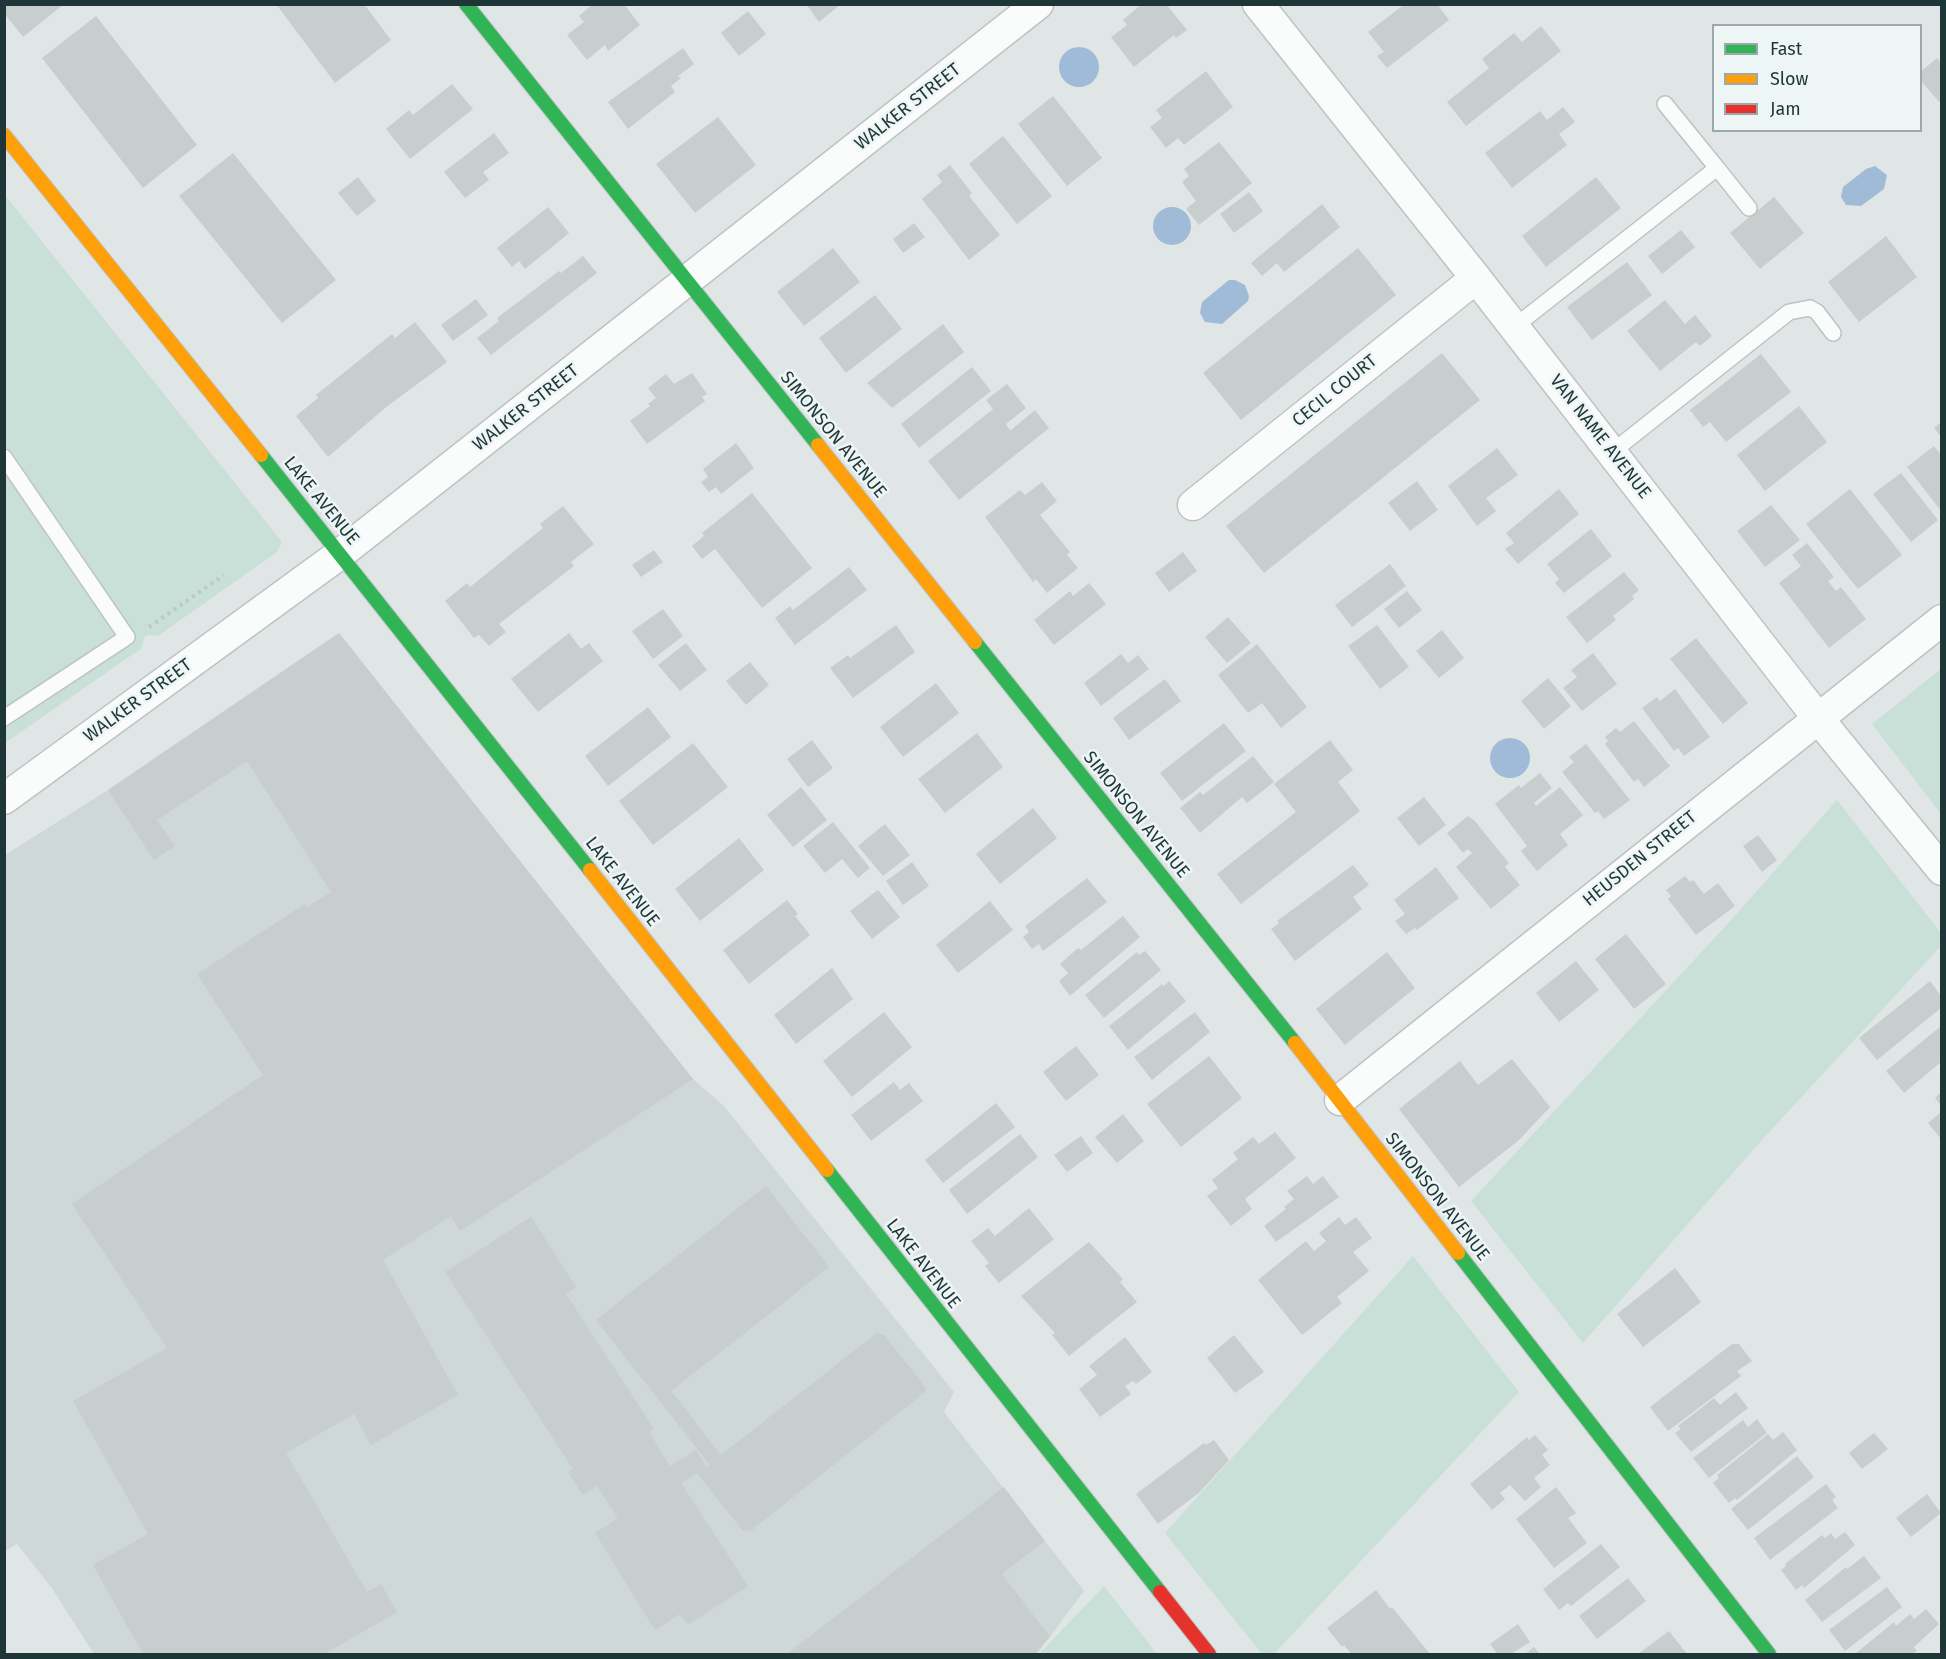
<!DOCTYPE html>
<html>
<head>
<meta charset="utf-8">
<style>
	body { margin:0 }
	#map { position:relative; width:1946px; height:1659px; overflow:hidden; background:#e0e6e6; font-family:"Fira Sans",sans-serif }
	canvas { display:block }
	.frame { position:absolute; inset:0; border:6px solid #1f3639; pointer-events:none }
	.legend { position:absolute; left:1712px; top:24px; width:210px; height:108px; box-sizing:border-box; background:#eef6f5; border:2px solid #9ba9aa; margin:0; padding:8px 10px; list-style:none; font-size:18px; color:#1f3639 }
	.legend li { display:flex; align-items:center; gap:12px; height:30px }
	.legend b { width:30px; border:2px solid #9ba9aa }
</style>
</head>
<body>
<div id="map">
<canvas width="1946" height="1659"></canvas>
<div class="frame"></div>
<ul class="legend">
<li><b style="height:8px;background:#30b455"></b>Fast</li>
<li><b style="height:8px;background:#ff9f0a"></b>Slow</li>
<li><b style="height:8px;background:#e5322d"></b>Jam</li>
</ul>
</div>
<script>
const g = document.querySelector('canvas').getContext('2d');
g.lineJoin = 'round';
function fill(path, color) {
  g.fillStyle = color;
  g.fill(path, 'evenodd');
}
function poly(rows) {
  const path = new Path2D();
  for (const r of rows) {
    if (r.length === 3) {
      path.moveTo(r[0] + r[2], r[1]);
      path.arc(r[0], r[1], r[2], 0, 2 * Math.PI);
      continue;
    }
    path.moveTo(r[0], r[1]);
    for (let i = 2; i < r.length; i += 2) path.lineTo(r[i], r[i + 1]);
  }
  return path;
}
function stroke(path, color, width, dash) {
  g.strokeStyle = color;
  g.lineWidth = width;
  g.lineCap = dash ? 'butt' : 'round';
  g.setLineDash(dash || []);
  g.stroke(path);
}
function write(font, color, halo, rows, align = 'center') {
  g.font = font + ' "Fira Sans",sans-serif';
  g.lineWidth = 5;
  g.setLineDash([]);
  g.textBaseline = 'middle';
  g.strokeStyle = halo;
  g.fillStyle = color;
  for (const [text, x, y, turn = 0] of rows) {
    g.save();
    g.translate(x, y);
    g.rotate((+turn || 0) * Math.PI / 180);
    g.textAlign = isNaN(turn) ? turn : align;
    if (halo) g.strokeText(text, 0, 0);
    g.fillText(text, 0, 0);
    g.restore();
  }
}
fill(poly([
	[339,633,693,1079,724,1106,954,1392,944,1412,1084,1591,1037,1654,94,1654,51,1587,17,1544,5,1551,5,855,108,790]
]), '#ced8d7');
fill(poly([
	[5,195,282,542,277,552,158,636,148,635,144,637,142,648,5,743],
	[1941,669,1941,814,1872,724],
	[1837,800,1941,933,1941,946,1761,1141,1583,1343,1471,1201,1732,919],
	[1413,1256,1519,1392,1274,1654,1262,1654,1165,1533],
	[1104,1586,1157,1654,1039,1654]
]), '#c9e0d9');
fill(poly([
	[1079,67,20],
	[1875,166,1887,175,1884,189,1861,206,1846,205,1841,197,1843,187,1866,169],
	[1172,226,19],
	[1229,280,1235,280,1245,285,1249,296,1248,301,1222,324,1205,322,1200,313,1202,302],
	[1510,758,20]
]), '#a0bbd7');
fill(poly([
	[4,4,64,4,23,37,4,13],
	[276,4,364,4,391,40,335,83],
	[593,4,624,4,640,25,608,51,605,45,587,60,567,35,584,22,579,16],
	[806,4,841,4,819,22],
	[1142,4,1166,4,1187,30,1176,38,1174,35,1134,67,1111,37,1127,25,1123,20],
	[1405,4,1437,4,1449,20,1387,68,1377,56,1384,52,1368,32],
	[748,11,766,34,739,56,721,33],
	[96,16,197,145,143,188,42,58],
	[1541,26,1561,51,1466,126,1447,102,1489,68,1482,59,1514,33,1522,42],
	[683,48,694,64,678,76,681,78,671,86,675,92,628,129,608,102],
	[1937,58,1941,63,1941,104,1920,80,1920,72],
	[1206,71,1233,107,1184,145,1178,138,1166,148,1150,127,1162,118,1156,110],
	[452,84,473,109,410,159,386,129,409,110,413,115],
	[1053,96,1102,158,1067,186,1018,124],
	[1563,107,1575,122,1559,134,1567,145,1512,188,1485,153,1540,111,1547,120],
	[718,117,756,165,695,213,656,164],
	[494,133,509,153,483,172,489,180,465,198,444,172],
	[1003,136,1052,196,1017,224,969,164],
	[1219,142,1252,183,1199,225,1186,209,1196,201,1182,182,1189,176,1184,169],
	[233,153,336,280,282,323,179,196],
	[950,165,972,193,969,196,1000,235,969,260,922,199,942,182,937,175],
	[358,177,376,201,357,216,338,193],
	[1596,177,1621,208,1546,267,1522,236],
	[1249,192,1263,211,1234,233,1220,214],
	[1774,197,1804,233,1760,269,1730,233],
	[1322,204,1340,227,1284,272,1277,263,1262,276,1251,263],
	[548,207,569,233,525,269,519,261,512,267,497,248],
	[914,223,925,237,903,253,893,239],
	[1681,230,1695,247,1662,274,1648,256],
	[1886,236,1917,277,1859,322,1828,282],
	[833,248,860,282,804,326,777,292],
	[1358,248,1396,295,1241,420,1203,373],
	[583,256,597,273,491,355,477,338,499,321,497,318,559,271,561,273],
	[1627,262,1652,295,1592,340,1567,307],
	[875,295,902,329,846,373,819,338],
	[476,299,488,315,453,341,441,325],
	[1665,300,1685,324,1695,315,1712,336,1700,346,1696,342,1660,371,1627,331],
	[415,322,447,362,385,408,328,457,296,416,318,398,316,395,392,334,395,338],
	[943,324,964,352,892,408,867,383],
	[1442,353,1480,400,1264,573,1226,526],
	[1761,354,1791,392,1726,442,1710,422,1703,427,1690,410],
	[972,367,991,391,919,448,901,424],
	[692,373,707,394,702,397,705,401,647,444,630,421,650,406,648,404,656,398,648,388,666,374,674,384],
	[1007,384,1026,408,1006,424,1009,429,1011,430,1035,410,1049,428,959,500,928,461,993,409,986,400],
	[1799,406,1827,442,1765,491,1737,455],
	[1941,422,1941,437,1934,428],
	[736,443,754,468,721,494,716,487,709,492,701,482,708,477,703,469],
	[1934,446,1941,455,1941,511,1907,467],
	[1497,448,1518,475,1486,498,1496,511,1477,526,1448,486],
	[1901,473,1938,520,1911,542,1873,494],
	[1417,481,1438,510,1410,531,1388,503],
	[1042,482,1057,501,1040,515,1070,552,1067,555,1078,568,1047,593,1036,579,1033,582,985,517,1020,490,1025,495],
	[1559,489,1579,514,1518,564,1505,549,1514,543,1506,533],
	[1850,489,1902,555,1858,589,1806,524],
	[752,493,812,568,762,608,715,549,702,559,692,546,704,536,702,533],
	[1771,505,1800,540,1765,567,1737,531],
	[563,506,594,544,571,562,574,566,499,624,506,632,489,646,479,635,474,638,445,601,467,583,470,587,543,528,540,524],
	[1591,529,1612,556,1564,593,1555,583,1559,579,1547,564],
	[1807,543,1834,577,1828,581,1836,591,1841,587,1866,619,1829,648,1779,583,1801,566,1792,555],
	[654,550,663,562,641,577,632,565],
	[1183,552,1197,571,1169,592,1155,573],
	[1390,564,1406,586,1352,627,1335,605],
	[849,567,867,590,795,645,775,618,790,606,793,610],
	[1624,572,1639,590,1632,596,1634,599,1613,616,1616,620,1587,643,1566,617],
	[1089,583,1106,604,1054,645,1034,620,1070,591,1073,596],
	[1407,591,1422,610,1399,628,1384,609],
	[663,609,683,636,653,659,632,631],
	[1228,617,1251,643,1227,663,1205,637],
	[896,625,915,652,853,698,830,668,848,655,850,658],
	[1377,625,1409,667,1380,689,1348,646],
	[1442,630,1464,658,1439,678,1416,651],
	[339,633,693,1079,460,1231,451,1216,383,1260,458,1395,371,1445,354,1414,286,1453,367,1592,381,1584,397,1612,326,1653,327,1654,143,1654,93,1565,148,1534,73,1401,167,1348,72,1204,263,1075,197,974,305,904,307,907,331,892,247,761,157,820,175,846,154,860,108,790],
	[569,633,581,649,589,643,603,661,538,712,511,679],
	[1696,638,1748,703,1723,724,1670,659],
	[686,643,707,670,680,691,658,665],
	[1257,644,1307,707,1281,728,1262,703,1248,713,1218,675],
	[1593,653,1617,684,1582,711,1563,688,1577,677,1571,670],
	[1121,654,1128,663,1138,655,1149,669,1101,706,1084,683],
	[750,662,769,685,746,705,726,681],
	[1548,678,1571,706,1544,729,1521,701],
	[1165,679,1181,701,1129,740,1113,718],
	[936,683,959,713,903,757,880,727],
	[1675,689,1710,737,1684,756,1678,748,1674,751,1642,708,1657,697,1660,701],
	[648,707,671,737,608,786,585,756],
	[1634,721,1670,766,1644,787,1638,779,1634,782,1605,744,1608,741,1605,737,1616,728,1620,732],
	[1224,723,1246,751,1182,801,1160,773],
	[977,733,1003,767,945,813,918,779],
	[812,740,833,768,808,787,787,759],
	[1330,740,1353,770,1338,782,1360,811,1241,904,1217,874,1296,812,1274,784],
	[693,743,728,787,653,845,619,801],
	[1586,744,1630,800,1604,819,1598,811,1595,813,1562,772,1574,762,1569,757],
	[1253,756,1274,782,1247,803,1242,797,1200,833,1180,808,1200,792,1203,795],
	[1540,773,1552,788,1534,803,1536,806,1560,787,1583,815,1560,834,1568,845,1537,871,1521,851,1527,846,1495,804,1519,785,1521,788],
	[801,787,827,820,793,847,767,815],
	[1424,797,1446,825,1419,846,1397,818],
	[1033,808,1057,838,1000,884,976,854],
	[1468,816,1474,820,1509,863,1505,867,1520,885,1491,909,1456,867,1472,853,1468,849,1463,853,1447,833],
	[833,822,870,868,858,878,842,859,825,873,803,846],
	[885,824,910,855,883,876,858,846],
	[1758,835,1777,860,1762,872,1743,846],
	[739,838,764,870,700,921,675,889],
	[912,862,929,886,903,905,886,881],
	[1353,865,1369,885,1353,897,1362,909,1295,961,1271,929,1279,923,1277,921],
	[1436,867,1459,898,1417,930,1415,928,1406,934,1395,921,1405,914,1394,900],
	[1685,876,1690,882,1693,880,1704,894,1718,883,1735,906,1696,935,1668,899,1671,896,1666,890],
	[1087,878,1107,902,1043,951,1039,944,1032,949,1023,937,1029,932,1025,926],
	[878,890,900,917,872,939,850,911],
	[787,900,798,914,795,916,810,935,749,984,723,950],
	[990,901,1013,930,958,973,936,945],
	[1123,916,1140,937,1070,996,1059,981,1068,973,1060,964,1078,948,1081,950],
	[1626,934,1666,984,1634,1009,1595,959],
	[1145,951,1161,970,1104,1018,1085,995,1137,952,1139,955],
	[1387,952,1415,988,1345,1045,1316,1009],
	[1576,961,1599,990,1559,1022,1536,993],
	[832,968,853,999,796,1044,774,1015],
	[1169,981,1186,1001,1128,1050,1109,1026,1162,984,1164,986],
	[1930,981,1941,996,1941,1008,1877,1060,1859,1038],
	[884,1012,912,1047,852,1097,823,1061],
	[1195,1012,1210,1032,1152,1080,1134,1057],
	[1941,1026,1941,1062,1904,1093,1886,1071],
	[1076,1046,1099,1075,1066,1101,1043,1072],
	[1209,1056,1242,1098,1181,1147,1147,1104],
	[1512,1059,1550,1107,1518,1141,1459,1187,1399,1109,1460,1061,1478,1085],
	[894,1082,900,1090,909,1083,923,1101,871,1141,851,1115],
	[1941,1092,1941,1106,1935,1098],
	[996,1103,1015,1127,943,1183,925,1160],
	[1941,1112,1941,1139,1928,1123],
	[1123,1114,1144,1141,1117,1163,1095,1137],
	[1275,1132,1296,1158,1245,1199,1252,1209,1231,1226,1207,1196,1218,1188,1212,1180,1238,1159,1233,1153,1253,1137,1259,1144],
	[1020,1134,1038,1157,967,1214,949,1190],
	[1081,1136,1093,1153,1067,1172,1054,1155],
	[1307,1176,1313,1184,1323,1176,1339,1197,1276,1242,1264,1226,1286,1209,1284,1207,1294,1199,1287,1191],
	[766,1186,829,1267,671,1391,721,1455,877,1333,884,1335,926,1388,925,1392,752,1530,743,1531,697,1473,681,1483,748,1586,688,1625,680,1614,655,1630,595,1533,618,1518,597,1486,583,1495,568,1472,573,1469,445,1272,531,1217,576,1287,566,1294,654,1429,649,1432,670,1466,696,1450,706,1467,710,1465,596,1320],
	[1029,1208,1054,1239,999,1283,985,1266,989,1263,971,1241,988,1228,995,1236],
	[1339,1217,1345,1225,1356,1217,1372,1238,1353,1252,1369,1271,1337,1297,1342,1303,1302,1335,1258,1280,1306,1241,1314,1251,1326,1241,1319,1233],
	[1089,1242,1123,1279,1120,1282,1137,1302,1069,1356,1052,1335,1055,1333,1021,1296],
	[1675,1268,1701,1302,1643,1347,1617,1314],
	[1234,1335,1264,1372,1235,1393,1207,1358],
	[1125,1337,1152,1372,1136,1384,1133,1381,1125,1386,1131,1394,1100,1417,1079,1389,1097,1375,1089,1366],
	[1732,1344,1739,1344,1752,1361,1737,1371,1741,1376,1668,1431,1650,1407],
	[1736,1392,1748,1408,1691,1452,1675,1433,1681,1429,1678,1426,1714,1398,1720,1405],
	[1757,1419,1767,1433,1709,1478,1693,1458,1743,1420,1748,1427],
	[1783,1432,1797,1450,1737,1500,1735,1498,1729,1503,1713,1483,1719,1478,1717,1475,1768,1434,1773,1440],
	[1874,1433,1888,1449,1862,1469,1849,1453],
	[1535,1435,1548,1450,1542,1455,1550,1465,1534,1478,1541,1487,1525,1501,1510,1485,1500,1493,1505,1499,1492,1510,1470,1484,1527,1437,1529,1440],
	[1214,1440,1229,1460,1200,1492,1158,1524,1136,1494,1204,1443,1206,1445],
	[1797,1456,1814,1477,1748,1530,1731,1509],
	[1826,1484,1836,1497,1832,1500,1838,1508,1770,1560,1754,1538],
	[1004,1487,1045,1541,1002,1574,1050,1637,1034,1654,787,1654],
	[1556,1487,1576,1513,1568,1518,1587,1543,1554,1568,1516,1519],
	[1927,1494,1941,1513,1911,1537,1896,1518],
	[1845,1532,1855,1545,1804,1588,1802,1585,1796,1590,1781,1570,1786,1566,1785,1564,1822,1535,1825,1538,1831,1533,1835,1539],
	[1601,1544,1620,1567,1571,1606,1568,1603,1559,1610,1543,1589],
	[1864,1556,1881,1578,1822,1622,1805,1600,1846,1567,1847,1569],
	[1628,1578,1646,1601,1597,1639,1579,1616],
	[1887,1587,1902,1607,1845,1651,1829,1630],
	[1376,1590,1390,1609,1392,1607,1430,1654,1351,1654,1344,1645,1342,1647,1327,1628],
	[1926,1609,1939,1624,1914,1647,1917,1651,1912,1654,1855,1654,1894,1622,1896,1626,1910,1614,1914,1619],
	[1518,1624,1530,1642,1511,1654,1497,1654,1490,1644],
	[1669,1631,1687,1654,1638,1654],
	[1534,1647,1540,1654,1525,1654]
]), '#c8cdcd');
const lane = poly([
	[1665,104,1717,168],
	[1514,327,1717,168,1749,208],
	[1612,452,1789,312,1810,308,1817,312,1833,333],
	[4,457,127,637,4,718]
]);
const street = poly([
	[1258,4,1476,278,1817,717,1942,870],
	[1193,505,1476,278],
	[4,799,340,554,1038,4],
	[1340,1100,1942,620]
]);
const fast = poly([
	[466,4,818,445],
	[261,455,590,870],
	[975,642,1295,1043],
	[827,1170,1160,1592],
	[1458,1253,1769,1654]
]);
const slow = poly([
	[4,135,261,455],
	[818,445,975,642],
	[590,870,827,1170],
	[1295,1043,1458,1253]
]);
const jam = poly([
	[1160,1592,1209,1654]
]);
stroke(lane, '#bdc3c3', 18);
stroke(street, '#bdc3c3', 33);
stroke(fast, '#bdc4c4', 16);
stroke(slow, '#bdc4c4', 16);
stroke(jam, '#bdc4c4', 16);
stroke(poly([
	[149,627,224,575]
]), '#bfc7c7', 4, [3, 4.5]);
stroke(lane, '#fafbfb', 15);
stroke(street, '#fafbfb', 30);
stroke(fast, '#30b455', 14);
stroke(slow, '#ff9f0a', 14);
stroke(jam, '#e5322d', 14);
write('18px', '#1f3639', '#eef6f5', [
	["WALKER STREET",908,107,-38],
	["CECIL COURT",1335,391,-39],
	["WALKER STREET",526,408,-38],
	["SIMONSON AVENUE",833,435,51],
	["VAN NAME AVENUE",1600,437,52],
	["LAKE AVENUE",321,501,51],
	["WALKER STREET",138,701,-36],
	["SIMONSON AVENUE",1136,815,51],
	["HEUSDEN STREET",1640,859,-39],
	["LAKE AVENUE",622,882,52],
	["SIMONSON AVENUE",1437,1197,52],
	["LAKE AVENUE",923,1264,52]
]);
</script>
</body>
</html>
